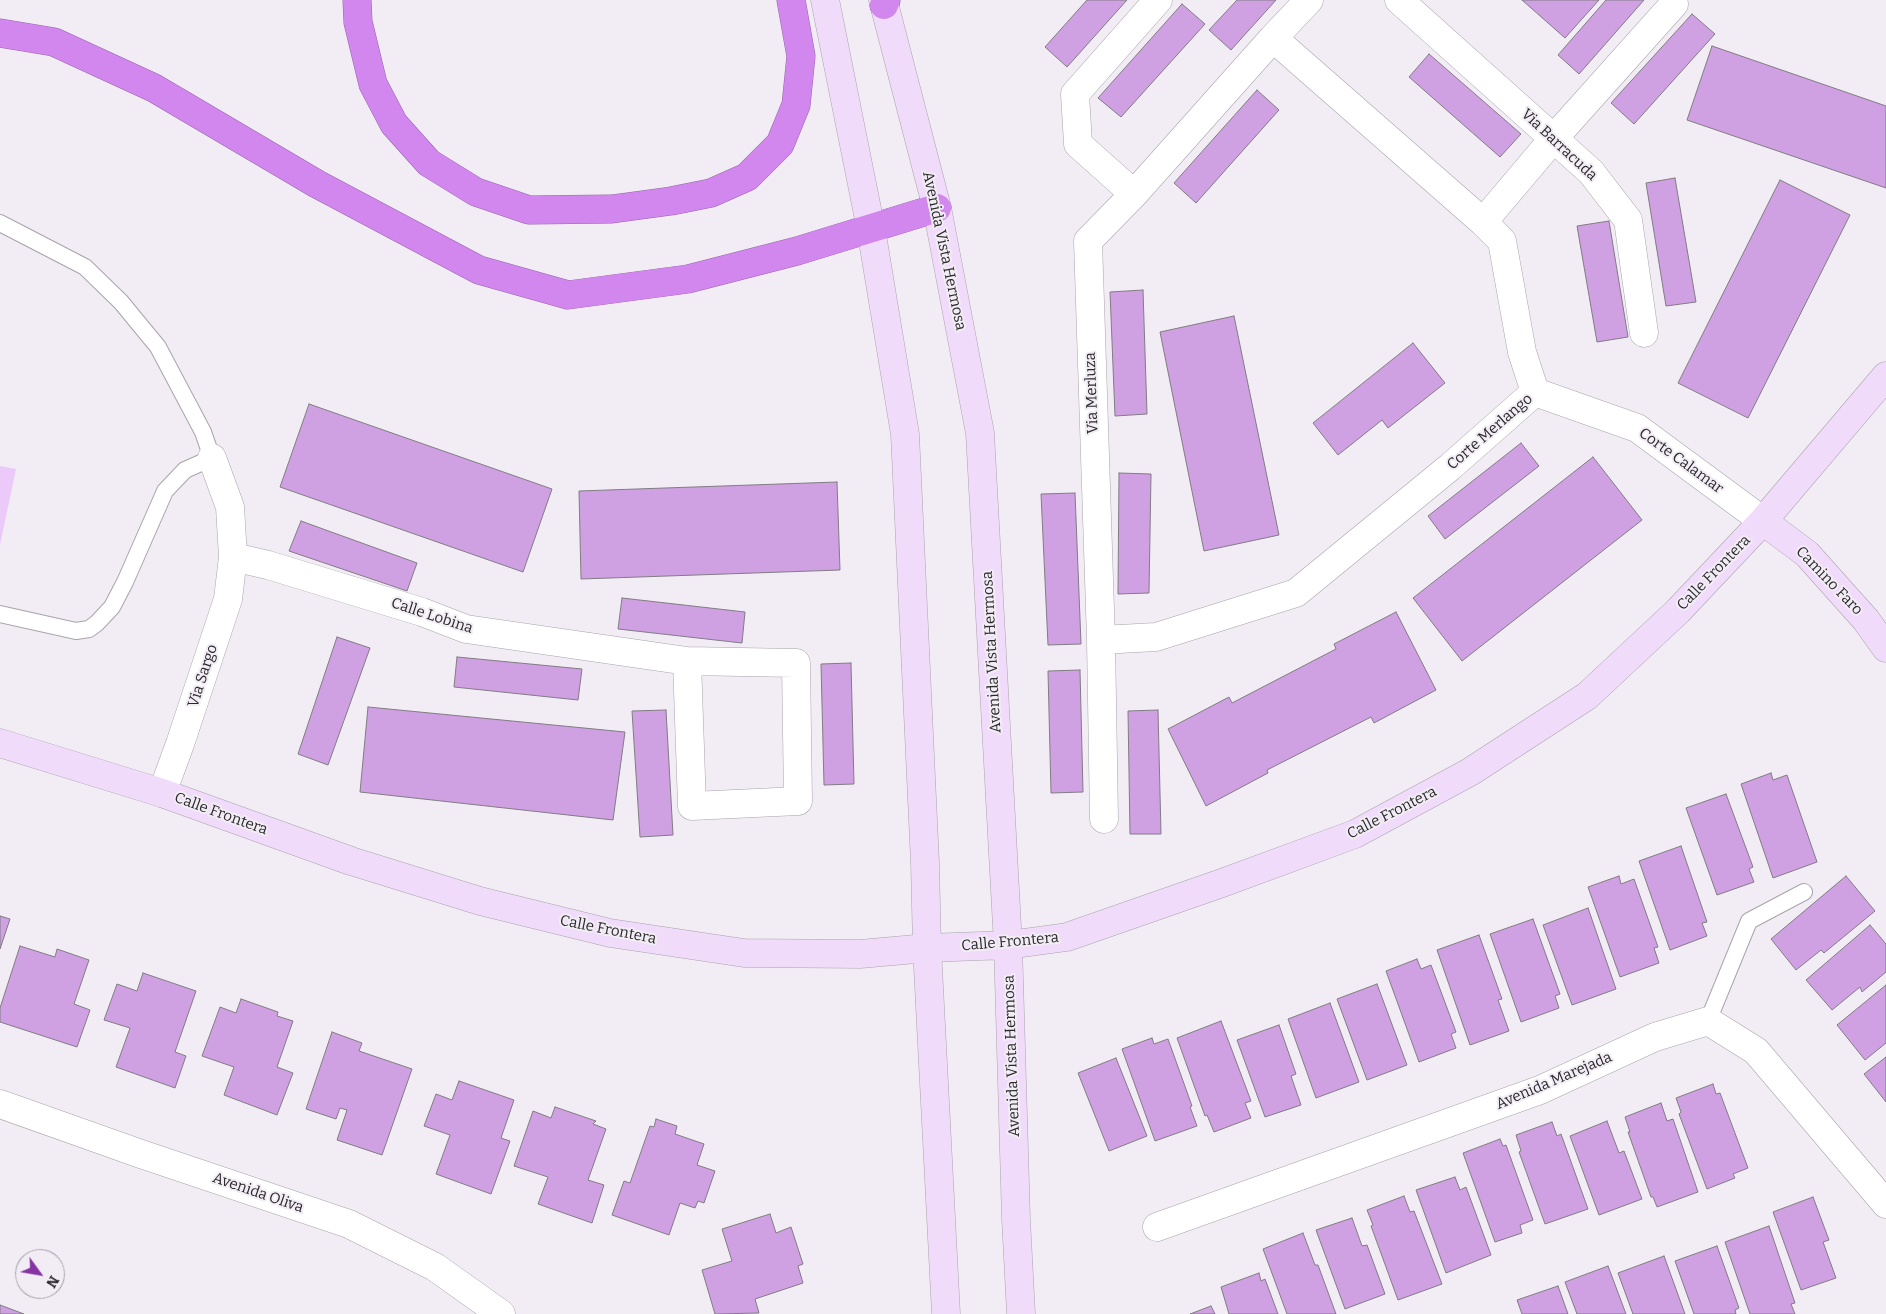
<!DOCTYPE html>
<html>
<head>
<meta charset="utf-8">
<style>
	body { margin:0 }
	#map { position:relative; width:1886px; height:1314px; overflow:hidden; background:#f2edf5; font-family:Bitter,serif }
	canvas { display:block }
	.north { position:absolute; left:15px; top:1249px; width:50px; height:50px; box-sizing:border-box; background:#f2edf5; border:1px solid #a29fa5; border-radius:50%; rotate:122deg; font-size:14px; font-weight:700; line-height:20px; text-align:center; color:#2b292c }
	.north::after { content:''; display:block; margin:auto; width:18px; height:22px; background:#8634a3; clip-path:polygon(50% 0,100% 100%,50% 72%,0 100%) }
</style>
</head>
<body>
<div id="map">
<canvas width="1886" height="1314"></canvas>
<div class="north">N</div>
</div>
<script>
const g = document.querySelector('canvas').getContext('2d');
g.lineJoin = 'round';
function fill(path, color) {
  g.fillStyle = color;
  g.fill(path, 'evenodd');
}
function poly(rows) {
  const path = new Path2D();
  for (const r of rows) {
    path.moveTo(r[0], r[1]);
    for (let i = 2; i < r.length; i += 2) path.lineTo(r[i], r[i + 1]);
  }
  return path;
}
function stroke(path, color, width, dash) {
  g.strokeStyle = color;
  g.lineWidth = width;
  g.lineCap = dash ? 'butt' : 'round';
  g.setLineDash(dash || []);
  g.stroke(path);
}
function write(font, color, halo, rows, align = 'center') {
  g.font = font + ' Bitter,serif';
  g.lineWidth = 4;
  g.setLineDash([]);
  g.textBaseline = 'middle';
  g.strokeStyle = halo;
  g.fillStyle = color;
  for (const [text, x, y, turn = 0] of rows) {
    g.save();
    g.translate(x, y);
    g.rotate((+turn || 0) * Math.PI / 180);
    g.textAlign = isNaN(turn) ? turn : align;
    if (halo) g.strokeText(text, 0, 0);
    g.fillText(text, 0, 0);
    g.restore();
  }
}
fill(poly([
	[0,466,16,469,0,545]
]), '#ebcaf9');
const building = poly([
	[1087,0,1127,0,1067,67,1045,47,1087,0],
	[1237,0,1276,0,1231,50,1209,30,1237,0],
	[1522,0,1599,0,1565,38,1522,0],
	[1606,0,1644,0,1579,74,1558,55,1606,0],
	[1182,4,1205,24,1121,117,1098,98,1182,4],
	[1692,14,1715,34,1634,124,1611,103,1692,14],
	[1712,46,1886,106,1886,188,1687,120,1712,46],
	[1429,54,1521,134,1500,157,1409,77,1429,54],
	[1257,90,1279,110,1196,203,1174,183,1257,90],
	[1675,178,1696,302,1666,306,1646,183,1675,178],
	[1780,180,1850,215,1748,418,1678,383,1780,180],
	[1609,221,1628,337,1597,342,1577,226,1609,221],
	[1143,290,1147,414,1115,416,1110,292,1143,290],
	[1234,316,1279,535,1204,551,1160,332,1234,316],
	[1413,343,1445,383,1388,428,1382,420,1338,455,1313,423,1413,343],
	[309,404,552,489,523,572,280,487,309,404],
	[1521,443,1539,466,1445,539,1428,516,1521,443],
	[1593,457,1642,520,1462,661,1413,598,1593,457],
	[1119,473,1151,474,1149,593,1118,594,1119,473],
	[837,482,840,570,581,579,579,491,837,482],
	[1075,493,1081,644,1048,645,1041,494,1075,493],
	[301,521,417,563,407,591,289,551,301,521],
	[622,598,745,612,742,643,618,629,622,598],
	[1396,612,1436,690,1374,723,1371,717,1267,770,1268,773,1206,806,1168,729,1229,697,1232,703,1336,649,1334,644,1396,612],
	[337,637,370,648,328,765,298,754,337,637],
	[457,657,582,669,578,700,454,687,457,657],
	[851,663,854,784,824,785,821,664,851,663],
	[1080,670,1083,792,1051,793,1048,671,1080,670],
	[368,707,625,732,613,820,360,792,368,707],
	[666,710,673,835,640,837,632,711,666,710],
	[1158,710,1161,834,1130,834,1128,711,1158,710],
	[1771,773,1773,780,1787,775,1817,862,1773,878,1741,784,1771,773],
	[1726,794,1753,867,1749,869,1754,882,1717,895,1686,808,1726,794],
	[1681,846,1707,922,1702,923,1707,936,1670,950,1639,861,1681,846],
	[1619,876,1621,884,1634,879,1658,947,1654,948,1659,963,1620,977,1588,887,1619,876],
	[1846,876,1875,911,1824,953,1821,950,1796,970,1771,939,1846,876],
	[1588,908,1616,989,1572,1005,1543,925,1588,908],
	[0,916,10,919,0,949,0,916],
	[1533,919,1560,994,1555,996,1559,1008,1521,1022,1490,934,1533,919],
	[1870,925,1886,944,1886,972,1862,992,1860,987,1832,1010,1806,980,1870,925],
	[1479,935,1502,999,1498,1000,1509,1031,1470,1045,1437,950,1479,935],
	[20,946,55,957,57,949,89,960,74,1004,90,1010,77,1047,0,1022,0,1008,20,946],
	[1417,959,1421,969,1431,965,1456,1032,1451,1034,1456,1048,1419,1062,1386,971,1417,959],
	[143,973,196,991,175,1052,186,1056,175,1088,116,1067,130,1028,104,1020,117,984,137,991,143,973],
	[1377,984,1407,1065,1367,1080,1337,999,1377,984],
	[1886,985,1886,1043,1865,1060,1837,1025,1886,985],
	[241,999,278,1012,277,1016,293,1021,277,1067,293,1073,277,1115,224,1095,234,1067,202,1056,220,1007,236,1013,241,999],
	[1330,1003,1359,1082,1316,1098,1288,1019,1330,1003],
	[1221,1021,1251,1101,1245,1103,1251,1118,1214,1132,1207,1115,1205,1116,1177,1038,1221,1021],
	[1279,1025,1296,1074,1291,1076,1301,1105,1265,1117,1237,1040,1279,1025],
	[332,1032,362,1043,359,1051,412,1069,382,1155,337,1140,347,1110,340,1108,336,1119,306,1109,332,1032],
	[1152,1038,1154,1044,1168,1039,1192,1106,1190,1107,1197,1126,1155,1141,1122,1049,1152,1038],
	[1886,1057,1886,1102,1864,1074,1886,1057],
	[1116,1058,1147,1136,1109,1151,1078,1073,1116,1058],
	[459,1081,514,1100,501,1138,510,1141,491,1194,436,1174,450,1135,424,1126,436,1094,452,1100,459,1081],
	[1713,1084,1716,1094,1720,1093,1748,1168,1733,1174,1735,1178,1707,1189,1679,1114,1681,1112,1676,1098,1713,1084],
	[1661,1103,1667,1121,1673,1119,1698,1192,1657,1207,1653,1197,1651,1197,1628,1132,1630,1132,1625,1117,1661,1103],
	[555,1107,596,1121,593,1124,606,1129,588,1180,604,1185,592,1223,538,1204,548,1177,514,1166,533,1111,551,1118,555,1107],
	[656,1119,677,1126,675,1134,704,1144,697,1165,715,1171,704,1203,698,1201,695,1208,680,1203,669,1235,612,1215,624,1181,630,1183,650,1126,654,1127,656,1119],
	[1607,1121,1619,1153,1624,1151,1642,1199,1599,1215,1570,1136,1607,1121],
	[1552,1122,1557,1136,1561,1134,1588,1209,1545,1224,1519,1152,1521,1151,1516,1135,1552,1122],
	[1500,1139,1503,1146,1506,1145,1533,1220,1520,1225,1522,1233,1495,1242,1463,1153,1500,1139],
	[1455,1177,1460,1190,1466,1187,1491,1255,1446,1273,1416,1190,1455,1177],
	[1404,1196,1410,1212,1414,1211,1442,1284,1398,1300,1371,1226,1373,1225,1367,1210,1404,1196],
	[1813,1197,1829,1240,1823,1242,1836,1278,1801,1290,1773,1212,1813,1197],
	[770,1214,776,1233,791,1227,803,1264,798,1266,803,1283,755,1299,759,1313,715,1314,702,1270,732,1261,722,1229,770,1214],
	[1352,1218,1362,1246,1367,1245,1385,1294,1345,1309,1316,1230,1352,1218],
	[1769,1226,1795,1303,1791,1304,1795,1314,1750,1314,1725,1242,1769,1226],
	[1303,1233,1315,1265,1318,1265,1336,1314,1287,1314,1263,1249,1303,1233],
	[1717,1246,1739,1308,1735,1310,1736,1314,1694,1314,1675,1261,1717,1246],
	[1664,1256,1685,1314,1633,1314,1618,1273,1664,1256],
	[1608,1266,1626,1314,1577,1314,1565,1282,1608,1266],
	[1259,1273,1261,1281,1265,1279,1278,1314,1229,1314,1221,1287,1259,1273],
	[1558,1286,1568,1314,1522,1314,1517,1300,1558,1286],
	[0,1305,24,1314,0,1314,0,1305],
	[1211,1306,1215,1314,1190,1314,1211,1306]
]);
fill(building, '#cfa0e2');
stroke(building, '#817c83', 1);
const lane = poly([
	[0,223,85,267,121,302,158,347,203,432,212,458,185,470,165,491,125,582,112,607,97,623,89,629,76,631,0,614],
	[1708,1021,1749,921,1804,892]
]);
const street = poly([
	[1399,0,1591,172,1628,220,1644,333],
	[1134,194,1078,144,1075,94,1158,0],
	[1483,222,1554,138,1674,4],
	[1535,392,1637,428,1763,521],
	[233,557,268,565,422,612,466,629,687,661,796,663,798,801,692,806,687,661],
	[1101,640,1156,637,1296,593,1450,467,1535,392,1522,352,1502,241,1483,222,1273,38,1309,0],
	[162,793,180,744,228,599,233,557,230,507,212,458],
	[1104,819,1101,640,1088,241,1134,194,1273,38],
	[0,1104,141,1154,349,1224,435,1267,501,1314],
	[1157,1227,1540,1090,1655,1037,1708,1021,1756,1051,1886,1204]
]);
const secondary = poly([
	[825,0,871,229,905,434,925,863,927,948,946,1314],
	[883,0,937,208,980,433,1008,945,1016,1219,1021,1314],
	[1763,521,1807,554,1866,620,1886,648],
	[0,743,162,793,351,861,480,901,610,933,744,953,860,954,927,948,1008,945,1067,937,1222,883,1355,834,1470,772,1587,696,1678,611,1763,521,1886,376]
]);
const highway = poly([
	[357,0,358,22,373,84,394,124,429,163,476,192,529,210,612,209,671,201,711,193,747,177,780,144,796,105,801,56,791,0],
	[884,5,886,0],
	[0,33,54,42,154,88,317,184,479,270,568,295,688,279,797,251,937,208]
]);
stroke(lane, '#a9a3ab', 18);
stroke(street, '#a9a3ab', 29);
stroke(secondary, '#a9a3ab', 29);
stroke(highway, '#9766aa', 29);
stroke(lane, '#fff', 16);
stroke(street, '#fff', 28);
stroke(secondary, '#f1dbfa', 28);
stroke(highway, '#d187ee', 28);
write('15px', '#2b292c', '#f2edf5', [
	["Via Barracuda",1559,145,43],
	["Avenida Vista Hermosa",944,251,78],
	["Via Merluza",1092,393,-92],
	["Corte Merlango",1490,432,-41],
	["Corte Calamar",1681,461,36],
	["Calle Frontera",1714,573,-46],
	["Camino Faro",1829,581,46],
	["Calle Lobina",432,616,18],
	["Avenida Vista Hermosa",992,652,-93],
	["Via Sargo",203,676,-72],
	["Calle Frontera",1392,813,-27],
	["Calle Frontera",221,814,20],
	["Calle Frontera",608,930,11],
	["Calle Frontera",1010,942,-5],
	["Avenida Vista Hermosa",1012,1056,-92],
	["Avenida Marejada",1554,1081,-23],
	["Avenida Oliva",258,1193,19]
]);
</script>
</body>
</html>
